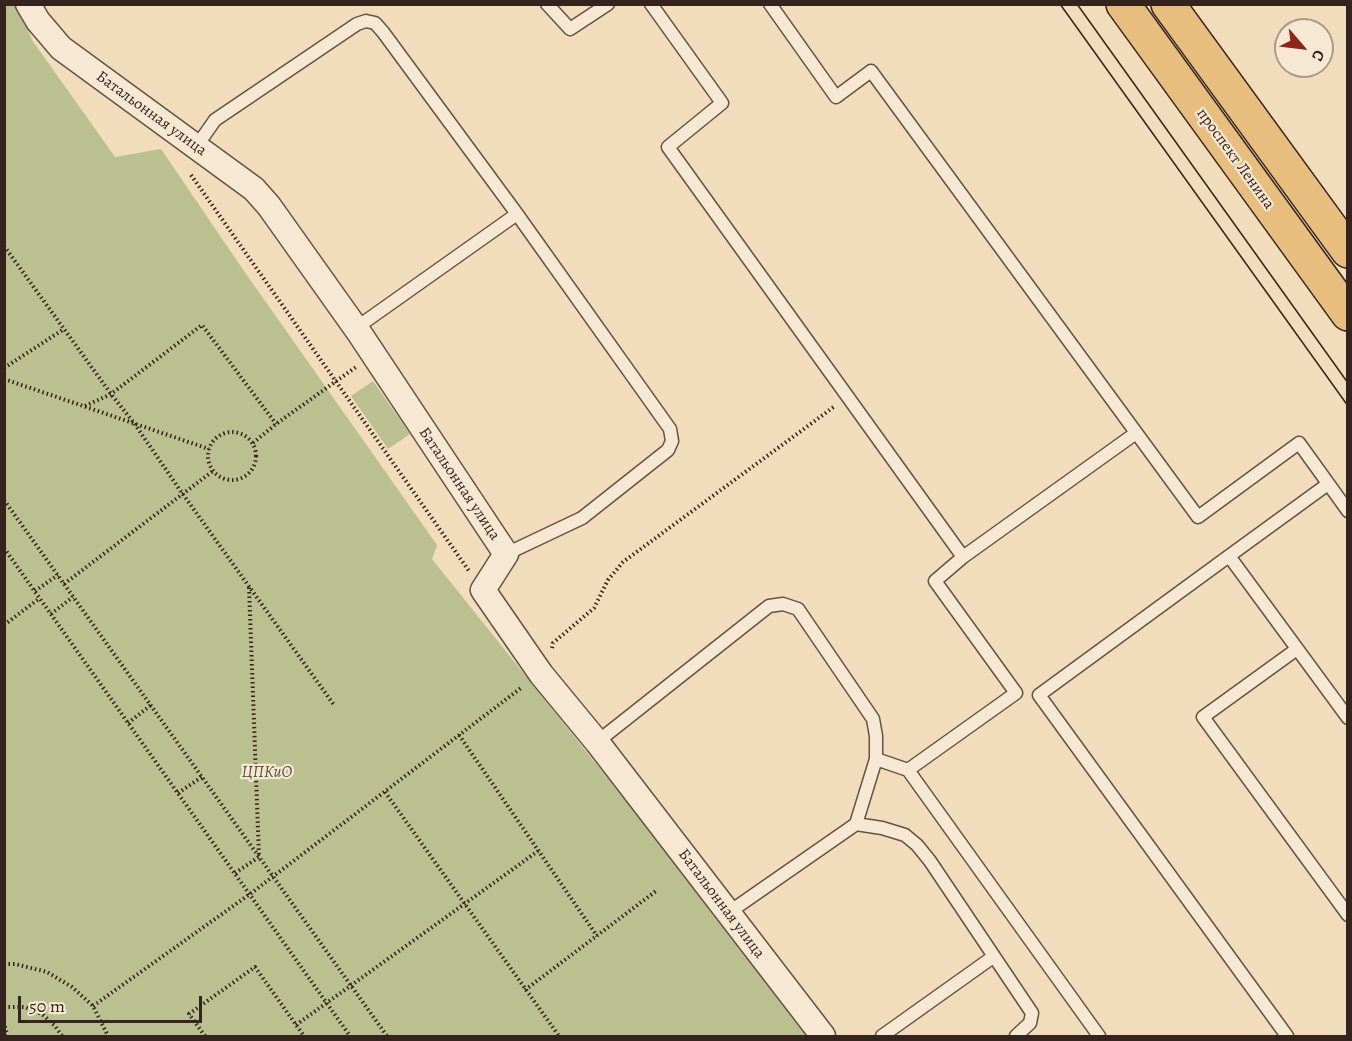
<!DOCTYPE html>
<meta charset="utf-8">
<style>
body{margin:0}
#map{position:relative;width:1352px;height:1041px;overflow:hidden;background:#f1dcbc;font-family:Alegreya,serif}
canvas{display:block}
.frame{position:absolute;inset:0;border:6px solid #35241d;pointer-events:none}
.north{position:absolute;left:1274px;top:18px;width:60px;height:60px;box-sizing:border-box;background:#f6e8d3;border:2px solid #a99a8a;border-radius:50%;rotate:118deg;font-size:16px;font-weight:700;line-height:24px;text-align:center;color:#35241d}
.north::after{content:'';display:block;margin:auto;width:21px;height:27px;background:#8f2418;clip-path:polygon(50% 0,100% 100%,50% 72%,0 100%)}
.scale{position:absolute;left:18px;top:996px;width:184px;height:27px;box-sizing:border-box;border:3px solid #35241d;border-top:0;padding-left:8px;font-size:18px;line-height:21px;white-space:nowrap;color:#35241d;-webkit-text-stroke:4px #f6e8d3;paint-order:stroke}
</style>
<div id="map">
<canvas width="1352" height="1041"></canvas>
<div class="frame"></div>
<div class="north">С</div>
<div class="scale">50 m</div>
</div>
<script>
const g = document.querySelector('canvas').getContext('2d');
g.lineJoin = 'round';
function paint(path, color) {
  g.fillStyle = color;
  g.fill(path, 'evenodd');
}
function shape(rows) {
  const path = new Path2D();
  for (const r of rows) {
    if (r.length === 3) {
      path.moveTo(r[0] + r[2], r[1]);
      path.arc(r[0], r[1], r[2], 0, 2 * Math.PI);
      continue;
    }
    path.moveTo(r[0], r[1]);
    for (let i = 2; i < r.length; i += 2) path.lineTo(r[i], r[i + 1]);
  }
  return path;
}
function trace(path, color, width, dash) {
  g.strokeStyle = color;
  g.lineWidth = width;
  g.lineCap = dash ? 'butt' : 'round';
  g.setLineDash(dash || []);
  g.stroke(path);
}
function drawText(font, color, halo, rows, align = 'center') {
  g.font = font + ' Alegreya,serif';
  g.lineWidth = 4.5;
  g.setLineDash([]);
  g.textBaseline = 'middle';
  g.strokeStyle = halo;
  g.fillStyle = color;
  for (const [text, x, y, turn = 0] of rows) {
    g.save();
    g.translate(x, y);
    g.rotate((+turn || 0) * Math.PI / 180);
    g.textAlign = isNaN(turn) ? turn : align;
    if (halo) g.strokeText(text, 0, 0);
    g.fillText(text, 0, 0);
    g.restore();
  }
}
paint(shape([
 [18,4,32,40,115,157,161,149,244,271,437,545,432,559,814,1036,5,1036,4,5],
 [373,381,410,434,388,449,351,396]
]), '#bbc090');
const service = shape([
 [547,4,570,29,608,4],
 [651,4,722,103,668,147,963,557,1136,433],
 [770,4,836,97,871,71,1198,517,1299,443,1348,511],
 [196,147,215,120,357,24,366,21,375,23,383,32,517,214,670,429,672,441,668,450,582,518,506,554],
 [356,328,517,214],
 [1328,484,1229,556,1348,718],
 [1229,556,1039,695,1287,1036],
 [1297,649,1203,717,1348,915],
 [597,742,769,606,783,604,798,609,873,719,876,736,876,759,856,824],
 [876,759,908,770,1099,1036],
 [908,770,1016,693,935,581,963,557],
 [728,913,856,824,882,828,905,835,917,845,930,861,1032,1013,1030,1023,1016,1036],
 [882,1036,993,957]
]);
const minor = shape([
 [28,4,38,21,61,48,254,189,269,206,360,334,506,554,483,590,541,674,597,742,823,1036]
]);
const primary = shape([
 [1123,4,1348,314],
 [1168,4,1348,251]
]);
trace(service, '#645245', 15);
trace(minor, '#645245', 27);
trace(primary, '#35241d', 36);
trace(shape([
 [191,175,469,571],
 [4,246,111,394,134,423,182,493,334,705],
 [4,368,64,329],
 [4,379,209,449],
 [85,406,111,394,202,325,276,424],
 [232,456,24],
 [253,443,276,424,356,367],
 [4,500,387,1036],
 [4,548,350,1036],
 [64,584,213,471],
 [35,591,58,575],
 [51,614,73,597],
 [4,625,40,598],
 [552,648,553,643,594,608,608,580,623,562,835,406],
 [128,723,151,705],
 [459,735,597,936],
 [385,792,559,1036],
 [178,793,202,777],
 [235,873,259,857,249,587],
 [4,964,15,964,47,972,72,987,93,1006,108,1036],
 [525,990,656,891],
 [93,1006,250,894,521,688],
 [4,1007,25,1007,42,1014,55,1026,62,1036],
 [4,1022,7,1035,5,1036],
 [296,1025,538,851],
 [205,1036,189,1014,255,967,304,1036]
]), '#35241d', 4, [1.5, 3]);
trace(service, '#f6e8d3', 12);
trace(minor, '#f6e8d3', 24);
trace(primary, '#e8be7e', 33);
trace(shape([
 [1060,4,1348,406],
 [1077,4,1348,383]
]), '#35241d', 1.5);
drawText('16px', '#35241d', '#f6e8d3', [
 ["Батальонная улица",151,114,36],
 ["проспект Ленина",1235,159,54],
 ["Батальонная улица",459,484,56],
 ["Батальонная улица",721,904,53]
]);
drawText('italic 16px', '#564b3a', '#f6e8d3', [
 ["ЦПКиО",267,773]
]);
</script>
